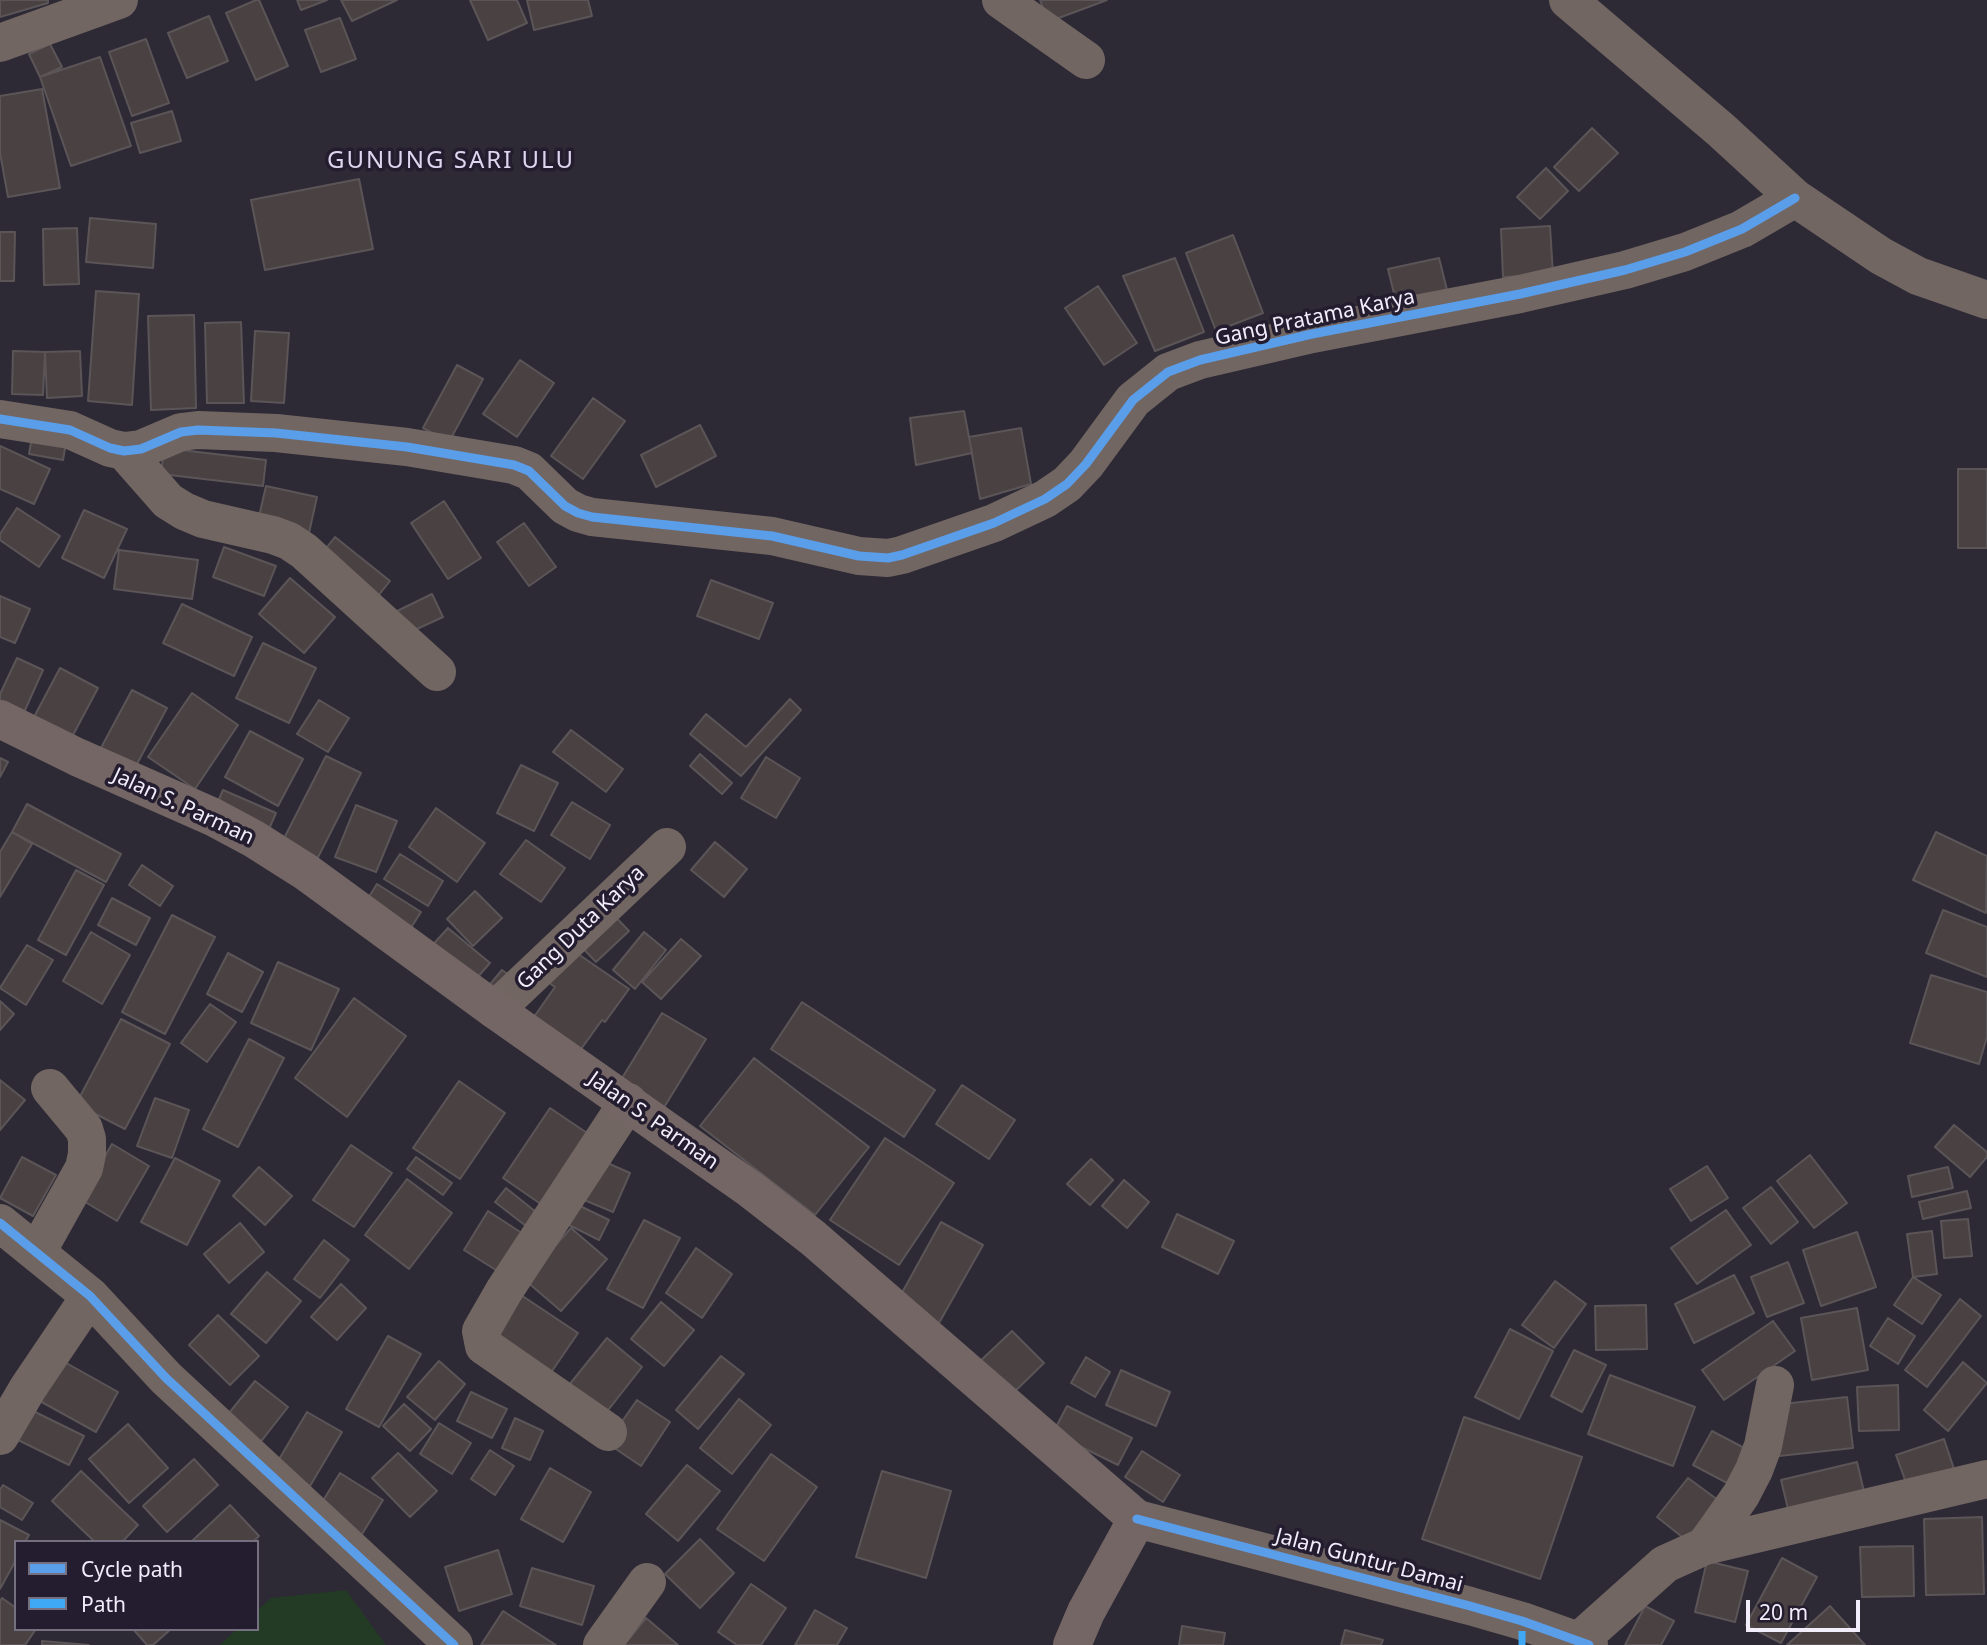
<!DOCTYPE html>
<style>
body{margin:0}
#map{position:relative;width:1987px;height:1645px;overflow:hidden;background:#2d2a35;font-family:"Noto Sans",sans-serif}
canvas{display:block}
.legend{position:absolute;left:14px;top:1540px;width:245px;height:91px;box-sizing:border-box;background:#231d2f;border:2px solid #757080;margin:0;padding:9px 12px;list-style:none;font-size:21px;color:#f1edfa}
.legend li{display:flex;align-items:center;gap:14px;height:35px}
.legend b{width:35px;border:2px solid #757080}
.scale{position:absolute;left:1746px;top:1600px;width:114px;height:32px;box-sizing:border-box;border:4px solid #f1edfa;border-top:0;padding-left:9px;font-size:21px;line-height:24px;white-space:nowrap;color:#f1edfa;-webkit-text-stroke:5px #231d2f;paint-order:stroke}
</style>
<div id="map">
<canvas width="1987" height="1645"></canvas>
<ul class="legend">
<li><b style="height:9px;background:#5a9eea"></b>Cycle path</li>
<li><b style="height:9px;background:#3fa9f5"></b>Path</li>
</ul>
<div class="scale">20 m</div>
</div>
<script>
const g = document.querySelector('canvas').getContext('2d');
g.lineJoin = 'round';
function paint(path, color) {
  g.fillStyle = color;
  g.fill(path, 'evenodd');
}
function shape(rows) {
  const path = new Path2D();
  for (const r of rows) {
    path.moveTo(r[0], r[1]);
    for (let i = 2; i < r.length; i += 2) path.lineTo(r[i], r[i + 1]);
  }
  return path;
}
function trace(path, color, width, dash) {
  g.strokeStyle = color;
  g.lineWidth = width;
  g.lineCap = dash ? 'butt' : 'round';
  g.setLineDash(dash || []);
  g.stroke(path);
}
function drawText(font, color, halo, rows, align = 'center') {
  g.font = font + ' "Noto Sans",sans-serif';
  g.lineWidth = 7;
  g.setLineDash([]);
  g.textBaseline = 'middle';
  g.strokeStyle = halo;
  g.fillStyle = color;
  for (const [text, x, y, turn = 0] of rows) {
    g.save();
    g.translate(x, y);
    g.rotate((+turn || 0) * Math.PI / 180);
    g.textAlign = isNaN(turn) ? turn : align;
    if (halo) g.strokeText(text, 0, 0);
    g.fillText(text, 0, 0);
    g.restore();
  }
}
paint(shape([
 [346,1590,386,1645,220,1645,237,1629,257,1629,257,1611,271,1598]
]), '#233a25');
const building = shape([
 [0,0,48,0,48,3,0,17,0,0],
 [256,0,259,0,288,66,256,80,226,13,256,0],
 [297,0,327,0,301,10,297,0],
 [341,0,397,0,352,21,341,0],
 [470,0,517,0,527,23,488,40,470,0],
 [527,0,588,0,592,16,534,30,527,0],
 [1040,0,1107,0,1048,22,1040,0],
 [209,16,228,61,187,78,168,33,209,16],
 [340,18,356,59,321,72,305,30,340,18],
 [146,39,169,103,132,116,109,52,146,39],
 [50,44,62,67,40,77,29,54,50,44],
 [100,57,131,146,71,166,40,77,100,57],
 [42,89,60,188,8,197,0,153,0,96,42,89],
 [172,111,181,141,140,153,131,123,172,111],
 [1592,128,1618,153,1579,191,1554,167,1592,128],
 [1546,168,1568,191,1540,219,1517,197,1546,168],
 [359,179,373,249,265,270,251,200,359,179],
 [90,218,156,224,153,268,86,262,90,218],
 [1550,226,1553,275,1503,277,1501,229,1550,226],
 [77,228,79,284,44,285,43,229,77,228],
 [0,232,15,232,14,281,0,281,0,232],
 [1233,235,1263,313,1216,331,1186,253,1233,235],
 [1175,258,1204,332,1155,351,1123,276,1175,258],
 [1439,258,1448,294,1397,306,1388,269,1439,258],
 [1098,286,1137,343,1104,365,1065,308,1098,286],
 [96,291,139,294,132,405,88,401,96,291],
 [194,315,196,408,151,410,148,316,194,315],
 [241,322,244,403,207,403,205,323,241,322],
 [255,331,289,333,284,403,251,401,255,331],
 [13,351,45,352,43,395,12,394,13,351],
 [80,351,82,396,47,398,45,352,80,351],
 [520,360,554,383,517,437,483,414,520,360],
 [457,365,483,379,449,442,423,428,457,365],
 [593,398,625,421,583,479,551,456,593,398],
 [964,411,972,453,916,465,910,418,964,411],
 [34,425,68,431,63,460,29,454,34,425],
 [700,425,716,456,656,487,641,455,700,425],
 [1021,428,1031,484,980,499,969,437,1021,428],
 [0,446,50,469,34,504,0,489,0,446],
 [164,448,266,460,263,486,161,474,164,448],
 [1958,469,1987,469,1987,548,1958,548,1958,469],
 [266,486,317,497,309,533,258,521,266,486],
 [444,501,481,558,448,579,411,523,444,501],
 [17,508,60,536,39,567,0,540,0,534,17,508],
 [84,510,127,529,104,578,62,558,84,510],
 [524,523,556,567,529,586,497,542,524,523],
 [335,537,390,581,374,601,319,557,335,537],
 [224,547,276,566,264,596,213,577,224,547],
 [119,550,198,560,192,599,114,589,119,550],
 [290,578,335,617,304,653,259,614,290,578],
 [711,580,773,603,759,639,697,616,711,580],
 [432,594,443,617,406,634,395,612,432,594],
 [0,596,30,609,15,643,0,637,0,596],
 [182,604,252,637,234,676,163,643,182,604],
 [263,643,316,668,289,723,236,698,263,643],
 [17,658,43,670,21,719,0,710,0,694,17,658],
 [60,668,98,688,72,737,34,717,60,668],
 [132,690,167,708,130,777,95,759,132,690],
 [192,693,238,725,195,789,148,757,192,693],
 [790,699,801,710,741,776,690,734,706,714,746,747,790,699],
 [319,700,349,718,328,752,297,734,319,700],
 [571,730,623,769,606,792,553,752,571,730],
 [250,731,303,759,278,806,225,777,250,731],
 [700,754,732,783,722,794,690,766,700,754],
 [326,756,361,773,312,869,277,852,326,756],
 [766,757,800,778,776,818,741,798,766,757],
 [0,758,8,762,0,777,0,758],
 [521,765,558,783,534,831,497,813,521,765],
 [223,790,276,813,265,838,212,815,223,790],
 [572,802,610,825,590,859,551,835,572,802],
 [27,804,121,854,106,882,12,832,27,804],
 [356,805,397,821,376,872,335,857,356,805],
 [436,808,485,843,457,882,409,847,436,808],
 [12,832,32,844,0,897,0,852,12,832],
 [1936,832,1987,856,1986,913,1913,880,1936,832],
 [526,840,565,868,541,902,500,874,526,840],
 [715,842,747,869,724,897,691,870,715,842],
 [400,854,443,881,428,906,384,879,400,854],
 [142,865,173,886,160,906,129,885,142,865],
 [76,870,104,885,66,955,38,940,76,870],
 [377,884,421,912,407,934,363,906,377,884],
 [475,891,502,918,473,946,447,919,475,891],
 [112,898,150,918,136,945,98,925,112,898],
 [608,909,629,931,596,962,575,940,608,909],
 [1943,910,1987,927,1987,977,1926,953,1943,910],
 [172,915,215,937,165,1034,122,1012,172,915],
 [448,928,490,963,469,987,427,951,448,928],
 [91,932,130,955,102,1004,63,981,91,932],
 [644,932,666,950,635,989,613,970,644,932],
 [681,939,701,956,661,999,642,982,681,939],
 [27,945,53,960,26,1005,0,988,27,945],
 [565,945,629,989,605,1022,602,1020,576,1056,529,1024,555,987,542,978,565,945],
 [228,953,263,972,242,1012,207,994,228,953],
 [278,962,339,989,311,1050,251,1023,278,962],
 [502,970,512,977,481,995,502,970],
 [1931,975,1987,992,1987,1037,1979,1064,1910,1043,1931,975],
 [354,998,406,1036,347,1117,295,1078,354,998],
 [0,1001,14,1014,0,1030,0,1001],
 [802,1002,935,1090,904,1137,771,1049,802,1002],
 [210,1004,236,1022,207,1062,181,1043,210,1004],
 [662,1013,706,1039,663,1109,619,1083,662,1013],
 [121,1019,170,1044,125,1129,76,1104,121,1019],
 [249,1039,284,1058,238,1147,203,1129,249,1039],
 [754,1058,869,1147,815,1215,700,1126,754,1058],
 [0,1080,25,1100,0,1130,0,1080],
 [459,1081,505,1113,460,1179,413,1148,459,1081],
 [962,1085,1015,1120,989,1159,936,1124,962,1085],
 [155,1098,189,1110,172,1158,137,1146,155,1098],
 [550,1108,596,1139,548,1209,503,1178,550,1108],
 [1954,1125,1987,1152,1987,1157,1970,1177,1935,1147,1954,1125],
 [885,1138,954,1183,899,1265,830,1220,885,1138],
 [112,1144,149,1166,117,1221,80,1199,112,1144],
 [351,1145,392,1173,354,1227,313,1200,351,1145],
 [1810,1155,1847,1203,1814,1228,1777,1181,1810,1155],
 [22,1157,56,1175,33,1216,0,1198,22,1157],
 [416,1157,452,1183,443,1195,407,1169,416,1157],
 [594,1157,630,1173,613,1212,577,1197,594,1157],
 [175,1158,220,1181,187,1245,141,1222,175,1158],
 [1091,1159,1113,1180,1090,1205,1067,1184,1091,1159],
 [1707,1166,1728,1198,1691,1221,1670,1189,1707,1166],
 [259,1167,292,1196,265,1225,233,1196,259,1167],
 [1948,1167,1953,1188,1912,1197,1908,1176,1948,1167],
 [407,1179,452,1213,409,1269,365,1235,407,1179],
 [1124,1180,1149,1202,1127,1228,1102,1206,1124,1180],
 [1771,1187,1798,1222,1771,1244,1743,1208,1771,1187],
 [506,1188,541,1216,531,1230,495,1202,506,1188],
 [1967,1191,1971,1208,1923,1219,1919,1202,1967,1191],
 [578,1205,609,1220,599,1240,569,1225,578,1205],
 [1726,1210,1751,1245,1697,1284,1671,1248,1726,1210],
 [488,1211,531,1239,507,1277,464,1250,488,1211],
 [1177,1214,1234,1241,1218,1274,1162,1247,1177,1214],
 [1968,1219,1972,1256,1944,1258,1941,1221,1968,1219],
 [644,1220,680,1238,643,1308,607,1289,644,1220],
 [941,1222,983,1245,939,1323,898,1300,941,1222],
 [240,1223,264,1252,229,1283,204,1254,240,1223],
 [571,1228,607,1259,561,1311,525,1280,571,1228],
 [1932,1231,1937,1274,1913,1277,1907,1234,1932,1231],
 [1857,1232,1876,1287,1821,1306,1803,1250,1857,1232],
 [324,1240,349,1260,320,1298,294,1279,324,1240],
 [696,1248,732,1274,702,1318,666,1293,696,1248],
 [1788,1262,1804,1303,1767,1317,1751,1277,1788,1262],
 [267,1272,301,1301,266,1343,231,1314,267,1272],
 [1734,1275,1754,1313,1694,1343,1675,1304,1734,1275],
 [1913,1277,1941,1295,1922,1324,1894,1305,1913,1277],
 [1555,1281,1586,1304,1554,1348,1522,1325,1555,1281],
 [341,1284,366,1308,337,1340,311,1317,341,1284],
 [512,1289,578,1333,550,1374,484,1330,512,1289],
 [1960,1299,1981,1316,1927,1387,1905,1370,1960,1299],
 [661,1302,694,1330,664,1366,631,1339,661,1302],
 [1646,1305,1647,1349,1596,1350,1595,1306,1646,1305],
 [1857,1308,1868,1370,1812,1380,1801,1318,1857,1308],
 [218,1315,259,1356,230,1385,189,1345,218,1315],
 [1888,1318,1915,1336,1898,1364,1870,1346,1888,1318],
 [1773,1321,1795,1351,1724,1400,1702,1370,1773,1321],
 [1510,1329,1553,1351,1519,1419,1475,1397,1510,1329],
 [1012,1331,1044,1363,1008,1398,976,1365,1012,1331],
 [388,1336,421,1354,379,1427,346,1409,388,1336],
 [607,1338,642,1367,605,1414,569,1385,607,1338],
 [1574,1350,1606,1365,1582,1412,1551,1396,1574,1350],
 [721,1356,744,1374,698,1429,676,1410,721,1356],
 [1086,1357,1110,1372,1095,1397,1071,1383,1086,1357],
 [61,1360,118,1392,96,1432,38,1400,61,1360],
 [439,1361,465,1384,435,1420,407,1397,439,1361],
 [1963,1362,1987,1383,1948,1431,1924,1410,1963,1362],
 [1121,1370,1170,1392,1156,1426,1106,1405,1121,1370],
 [1610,1375,1695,1407,1673,1466,1588,1434,1610,1375],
 [255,1381,288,1407,259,1444,225,1418,255,1381],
 [1898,1385,1899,1430,1859,1431,1857,1387,1898,1385],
 [471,1392,507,1409,492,1438,457,1421,471,1392],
 [1847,1397,1853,1448,1779,1456,1773,1405,1847,1397],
 [739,1399,771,1425,732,1474,700,1448,739,1399],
 [637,1400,670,1422,641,1466,607,1443,637,1400],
 [404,1404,431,1429,410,1451,383,1426,404,1404],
 [1067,1406,1132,1438,1118,1465,1053,1433,1067,1406],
 [29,1409,84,1436,69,1465,14,1438,29,1409],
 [307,1412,342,1432,310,1486,275,1466,307,1412],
 [1464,1417,1582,1457,1540,1579,1422,1539,1464,1417],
 [515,1418,543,1431,530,1460,502,1448,515,1418],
 [439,1423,471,1443,452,1474,420,1454,439,1423],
 [128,1424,168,1468,129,1503,89,1459,128,1424],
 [1712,1431,1750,1451,1731,1485,1693,1465,1712,1431],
 [1944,1439,1955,1472,1908,1488,1896,1455,1944,1439],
 [490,1450,514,1466,495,1495,471,1479,490,1450],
 [1142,1451,1180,1475,1163,1502,1125,1477,1142,1451],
 [398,1453,437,1491,410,1517,372,1478,398,1453],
 [771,1454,817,1487,764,1561,717,1529,771,1454],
 [194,1459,218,1485,167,1532,143,1506,194,1459],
 [1857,1462,1866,1500,1790,1517,1781,1480,1857,1462],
 [687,1465,720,1491,678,1541,646,1514,687,1465],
 [550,1468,591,1492,563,1542,521,1519,550,1468],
 [81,1471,138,1525,122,1542,95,1542,52,1501,81,1471],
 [882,1471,951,1491,926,1578,856,1557,882,1471],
 [340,1473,383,1500,359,1539,316,1512,340,1473],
 [1688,1478,1718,1500,1686,1540,1657,1517,1688,1478],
 [3,1485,33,1503,22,1520,0,1507,0,1490,3,1485],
 [230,1505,259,1536,253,1542,191,1542,230,1505],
 [1982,1517,1984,1594,1926,1595,1924,1519,1982,1517],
 [0,1520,29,1535,25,1542,16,1542,16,1560,0,1589,0,1520],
 [700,1539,734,1573,700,1608,665,1574,700,1539],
 [1913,1546,1914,1596,1862,1597,1860,1547,1913,1546],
 [498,1550,512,1594,459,1611,445,1567,498,1550],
 [1782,1558,1817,1577,1781,1643,1746,1625,1782,1558],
 [1707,1561,1748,1571,1735,1622,1695,1612,1707,1561],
 [532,1568,594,1586,582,1625,520,1606,532,1568],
 [751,1584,786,1608,761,1645,737,1645,718,1632,751,1584],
 [2,1598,16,1608,16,1629,36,1629,25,1645,0,1645,0,1601,2,1598],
 [1645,1606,1674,1621,1661,1645,1625,1645,1645,1606],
 [1830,1606,1865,1645,1787,1645,1830,1606],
 [815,1610,847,1628,837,1645,795,1645,815,1610],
 [503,1611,556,1645,481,1645,503,1611],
 [646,1618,678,1645,624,1645,646,1618],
 [1182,1626,1225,1633,1223,1645,1179,1645,1182,1626],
 [133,1629,171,1629,153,1645,147,1645,133,1629],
 [1345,1630,1383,1640,1381,1645,1341,1645,1345,1630],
 [42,1641,89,1645,42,1645,42,1641]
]);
paint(building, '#4a4142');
trace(building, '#5b5558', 2);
trace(shape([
 [1001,0,1086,60],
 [1568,0,1721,130,1795,198,1881,256,1918,276,1987,300],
 [0,43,119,0],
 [0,419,70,430,110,448,124,451,141,449,181,432,198,430,276,433,407,447,514,465,529,471,565,506,578,513,592,517,772,536,859,556,888,558,902,555,994,523,1045,499,1067,484,1086,464,1133,400,1168,372,1200,360,1312,334,1520,294,1625,270,1685,252,1742,229,1795,198],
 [124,451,168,501,184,511,203,519,273,535,289,541,304,551,437,672],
 [495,1010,667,847],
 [0,1223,90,1296,166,1378,454,1645],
 [37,1252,84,1168,87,1154,87,1139,84,1129,50,1088],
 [608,1432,484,1346,481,1331,504,1291,628,1102],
 [0,1436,28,1388,90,1296],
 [1137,1519,1470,1606,1522,1621,1589,1645],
 [1705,1546,1741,1495,1754,1470,1763,1446,1775,1385],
 [1579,1641,1665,1564,1705,1546,1987,1479],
 [602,1645,647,1582]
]), '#726663', 38);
trace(shape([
 [0,719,77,757,213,817,254,839,306,872,495,1010,750,1189,813,1238,1137,1519,1086,1612,1072,1645]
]), '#746665', 38);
trace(shape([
 [1522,1645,1522,1621]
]), '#3fa9f5', 7, [14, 7]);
trace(shape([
 [0,419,70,430,110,448,124,451,141,449,181,432,198,430,276,433,407,447,514,465,529,471,565,506,578,513,592,517,772,536,859,556,888,558,902,555,994,523,1045,499,1067,484,1086,464,1133,400,1168,372,1200,360,1312,334,1520,294,1625,270,1685,252,1742,229,1795,198],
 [0,1223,90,1296,166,1378,454,1645],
 [1137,1519,1470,1606,1522,1621,1589,1645]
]), '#5a9eea', 9);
drawText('21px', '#f1edfa', '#231d2f', [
 ["Gang Pratama Karya",1315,318,-12],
 ["Jalan S. Parman",183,807,25],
 ["Gang Duta Karya",581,928,-44],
 ["Jalan S. Parman",653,1121,35],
 ["Jalan Guntur Damai",1369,1561,15]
]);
g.letterSpacing = '2px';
drawText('24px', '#ddd6ee', '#231d2f', [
 ["GUNUNG SARI ULU",451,161]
]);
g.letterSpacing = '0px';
</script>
